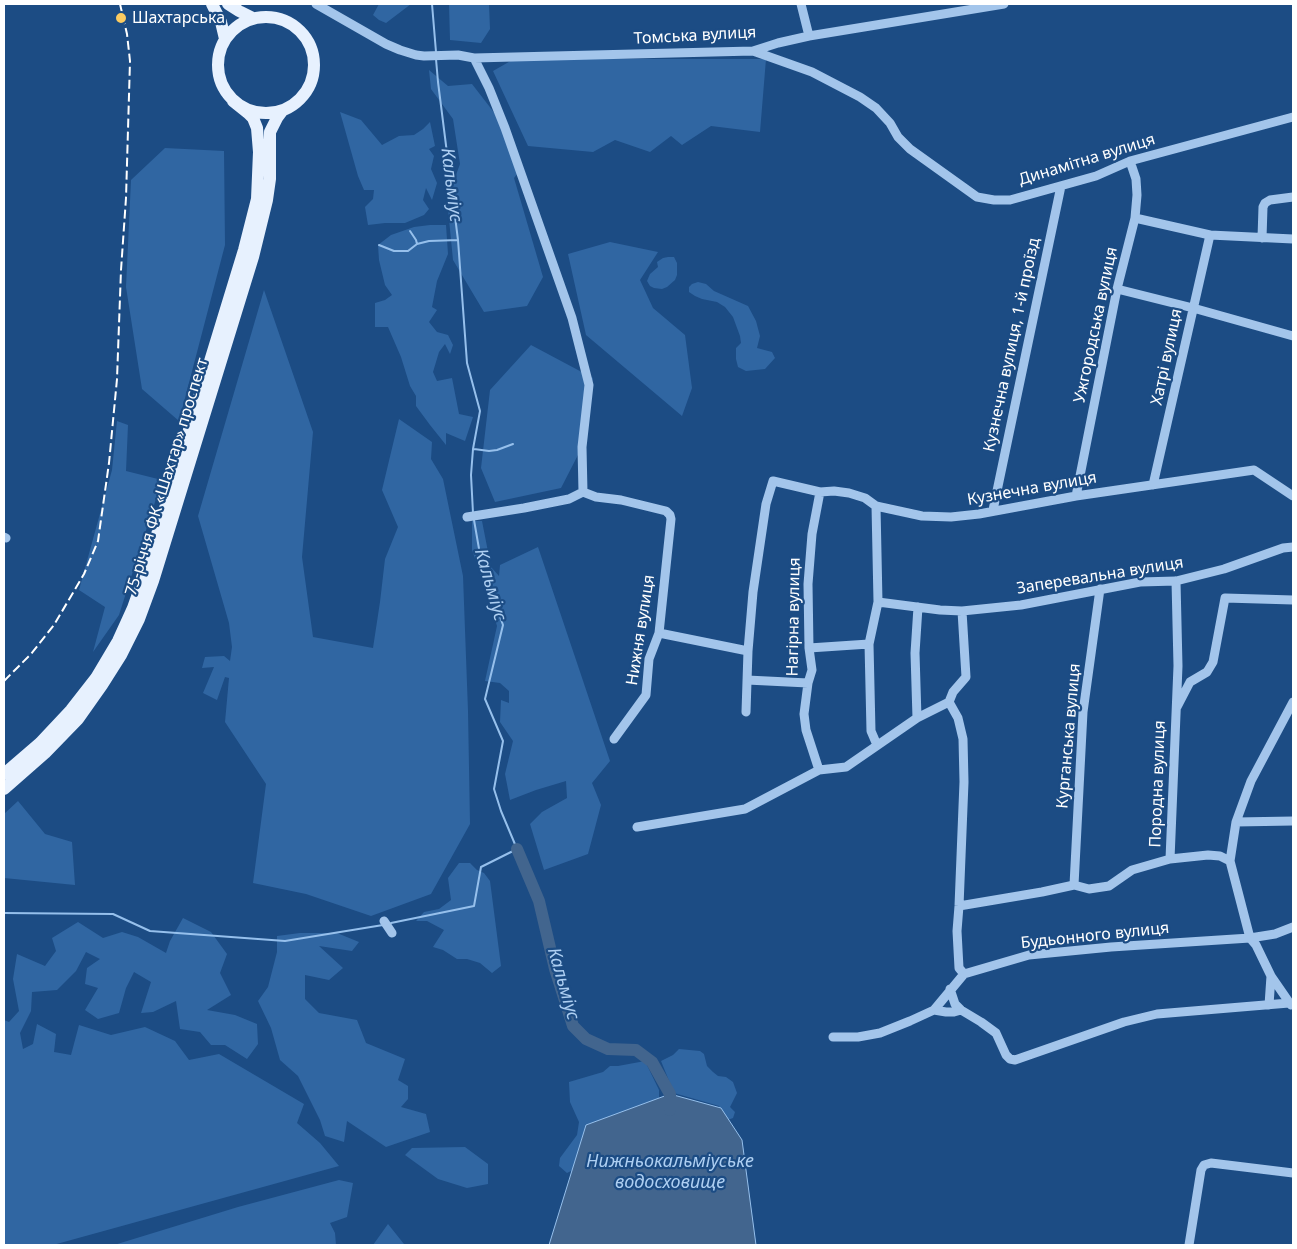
<!DOCTYPE html>
<meta charset="utf-8">
<style>
body{margin:0}
#map{position:relative;width:1297px;height:1249px;overflow:hidden;background:#1c4c84;font-family:"Noto Sans",sans-serif}
canvas{display:block}
.frame{position:absolute;inset:0;border:5px solid #fff;pointer-events:none}
</style>
<div id="map">
<canvas width="1297" height="1249"></canvas>
<div class="frame"></div>
</div>
<script>
const g = document.querySelector('canvas').getContext('2d');
g.lineJoin = 'round';
function paint(path, color) {
  g.fillStyle = color;
  g.fill(path, 'evenodd');
}
function shape(rows) {
  const path = new Path2D();
  for (const r of rows) {
    if (r.length === 3) {
      path.moveTo(r[0] + r[2], r[1]);
      path.arc(r[0], r[1], r[2], 0, 2 * Math.PI);
      continue;
    }
    path.moveTo(r[0], r[1]);
    for (let i = 2; i < r.length; i += 2) path.lineTo(r[i], r[i + 1]);
  }
  return path;
}
function trace(path, color, width, dash) {
  g.strokeStyle = color;
  g.lineWidth = width;
  g.lineCap = dash ? 'butt' : 'round';
  g.setLineDash(dash || []);
  g.stroke(path);
}
function drawText(font, color, halo, rows, align = 'center') {
  g.font = font + ' "Noto Sans",sans-serif';
  g.lineWidth = 4.5;
  g.setLineDash([]);
  g.textBaseline = 'middle';
  g.strokeStyle = halo;
  g.fillStyle = color;
  for (const [text, x, y, turn = 0] of rows) {
    g.save();
    g.translate(x, y);
    g.rotate((+turn || 0) * Math.PI / 180);
    g.textAlign = isNaN(turn) ? turn : align;
    if (halo) g.strokeText(text, 0, 0);
    g.fillText(text, 0, 0);
    g.restore();
  }
}
paint(shape([
 [379,4,411,4,386,23,379,20,373,15],
 [449,4,489,4,490,29,481,43,450,40],
 [514,59,766,59,760,132,711,126,682,145,671,136,650,152,615,140,593,152,528,146,493,71],
 [429,70,448,86,472,84,496,115,518,173,514,178,543,277,527,306,484,312,453,260,447,199,460,164,453,119,431,89],
 [340,112,361,120,382,145,399,136,414,135,423,129,430,122,435,146,429,149,434,156,431,169,437,183,432,200,426,188,423,200,429,209,424,215,405,223,385,223,368,225,365,207,373,199,374,190,364,190,358,176],
 [165,148,224,151,225,245,179,421,142,389,126,287,131,180],
 [430,225,446,225,448,254,437,281,432,307,437,310,429,322,437,332,448,335,453,345,450,354,445,344,439,352,433,372,437,381,452,378,459,414,473,417,465,441,446,433,446,445,430,425,416,406,416,396,410,386,401,357,388,327,375,327,375,303,385,300,392,295,385,285,379,260,378,245,391,235,414,227],
 [610,242,658,252,640,280,653,308,685,335,692,388,682,416,586,335,568,254],
 [668,257,674,257,677,263,677,275,675,280,667,287,662,289,654,288,650,286,647,281,650,274,658,267,657,262,663,258],
 [698,282,706,284,714,291,748,306,756,321,760,336,757,348,772,352,775,358,765,369,746,371,738,367,736,359,736,348,741,343,740,336,733,317,725,307,717,302,702,299,695,296,689,292,689,287,692,284],
 [264,290,313,432,302,557,313,637,373,648,380,602,385,559,398,527,382,490,399,419,432,442,431,459,443,479,463,576,468,711,470,824,431,894,371,916,306,894,253,883,266,784,225,722,229,678,225,677,217,700,203,693,214,667,202,668,205,657,224,656,230,661,232,647,229,623,198,516],
 [531,345,593,378,579,453,561,488,495,502,481,468,490,390],
 [117,421,128,425,126,471,162,480,119,615,93,652,105,607,79,590,112,470],
 [472,521,482,521,491,567,499,576,500,565,538,547,610,761,592,783,601,805,588,854,544,870,530,824,542,812,567,798,566,781,536,790,510,800,505,774,513,741,500,722,501,700,509,703,509,691,500,683,485,681,497,626,488,596,472,550],
 [18,801,45,834,72,842,75,885,4,878,4,814],
 [459,863,470,863,477,870,484,873,490,881,501,966,492,973,480,963,467,959,457,959,443,950,433,947,444,930,427,921,416,921,424,912,439,909,451,900,448,878],
 [183,918,211,932,227,954,220,973,231,995,207,1010,235,1015,257,1024,258,1044,247,1059,225,1045,211,1045,200,1032,180,1029,176,1001,153,1012,141,1013,151,982,134,972,126,988,119,1013,98,1019,85,1010,98,988,85,984,87,968,100,959,86,952,76,971,57,990,32,992,31,1011,20,1033,23,1049,33,1044,37,1024,56,1034,54,1052,71,1055,79,1025,111,1035,145,1027,175,1041,189,1060,219,1054,304,1104,297,1123,320,1143,339,1166,53,1245,4,1245,4,1020,9,1022,19,1011,13,979,17,954,45,966,56,951,52,938,78,922,103,938,122,932,138,937,166,953,170,941],
 [300,933,337,933,359,942,352,951,319,946,343,968,329,980,305,975,305,999,319,1013,357,1020,366,1043,405,1059,398,1080,408,1086,408,1099,401,1107,426,1114,430,1132,386,1147,347,1121,344,1142,325,1136,320,1120,298,1076,280,1060,271,1028,258,1001,268,987,277,952,277,936],
 [679,1049,700,1051,704,1054,707,1066,713,1072,718,1076,726,1077,733,1082,737,1093,730,1107,735,1112,733,1118,725,1121,719,1106,674,1093,661,1061,673,1055],
 [645,1061,659,1090,659,1107,583,1165,567,1173,559,1166,560,1158,577,1135,579,1122,570,1102,569,1082,603,1072,610,1066,618,1066],
 [465,1147,488,1164,488,1184,467,1188,438,1179,405,1155,412,1148],
 [339,1180,353,1183,347,1217,330,1223,335,1233,336,1245,114,1245,238,1207],
 [388,1224,404,1244,404,1245,373,1245]
]), '#3066a2');
const water = shape([
 [670,1094,721,1108,742,1140,756,1245,549,1245,586,1125,670,1094]
]);
paint(water, '#42658e');
trace(water, '#96c0ec', 1);
trace(shape([
 [432,4,436,52],
 [436,59,438,82,458,240,467,363,480,411,473,449,471,475,473,513],
 [410,231,416,240,417,244],
 [379,245,394,251,408,251,417,244,429,241,458,240],
 [474,449,489,451,497,450,513,444],
 [4,913,113,914,150,931,285,941,383,925],
 [391,923,474,906,481,867,517,849,501,811,494,789,503,741,485,699,503,625,482,566,474,520]
]), '#96c0ec', 2);
trace(shape([
 [517,849,539,901,555,969,573,1026,586,1039,608,1049,636,1050,652,1062,670,1094,670,1110]
]), '#42658e', 12);
trace(shape([
 [316,4,386,44,400,50,416,55,424,56,458,55,474,58,753,51,778,43,809,36,1004,4],
 [801,4,809,36],
 [753,51,812,72,860,97,876,108,890,123,898,137,910,149,977,197,994,200,1010,200,1096,176,1130,161,1293,117],
 [474,58,489,88,505,128,572,318,589,385,582,447,583,492],
 [1135,218,1210,235,1293,239],
 [1262,238,1263,207,1265,203,1270,200,1293,197],
 [1117,289,1193,308,1293,336],
 [1153,485,1210,235],
 [1076,496,1117,289,1135,218,1137,195,1136,179,1130,161],
 [876,506,878,602,869,644,871,731,877,745],
 [993,510,1061,186],
 [467,517,524,508,569,499,583,492,596,497,621,500,666,511,670,515,671,519,659,633,649,659,646,695,614,739],
 [4,537,6,538],
 [878,602,940,610,962,611,1021,605,1140,582,1176,581,1224,569,1283,548,1293,547],
 [962,611,966,677,953,692,949,702,958,718,963,739,964,782,959,906,957,931,959,968,964,974],
 [659,633,748,651],
 [809,648,869,644],
 [747,680,808,683],
 [1177,707,1190,682,1207,672,1213,662,1225,598,1293,600],
 [746,712,748,651,753,592,766,504,773,481,820,492,834,491,849,493,865,498,876,506,922,516,951,517,979,514,1076,496,1254,470,1293,496],
 [917,718,915,653,918,607],
 [819,770,806,730,804,714,808,683,812,670,809,648,808,584,812,534,820,492],
 [1236,822,1293,821],
 [637,827,745,809,819,770,846,767,917,718,949,702],
 [1170,859,1178,666,1176,581],
 [1074,885,1083,712,1100,589],
 [959,906,1042,892,1074,885,1089,889,1109,886,1132,870,1170,859,1208,855,1220,856,1230,861],
 [384,921,392,933],
 [950,989,955,1004,961,1010,981,1022,996,1033,1006,1055,1010,1059,1015,1060,1124,1022,1157,1014,1289,1003],
 [1269,1005,1271,976],
 [1291,1005,1271,976,1256,945,1250,938,1230,861,1236,822,1251,781,1293,702],
 [934,1010,946,1012,954,1012,961,1010],
 [833,1037,858,1037,880,1033,910,1021,934,1010,964,974,1029,955,1111,947,1250,938,1275,934,1293,927],
 [1189,1245,1201,1170,1204,1165,1211,1163,1293,1173]
]), '#a3c5eb', 9);
trace(shape([
 [212,4,221,22,225,39],
 [228,4,239,11,253,18],
 [266,65,48],
 [4,774,40,743,71,710,96,678,118,641,133,608,144,577,244,250,257,199,259,152,257,128,253,118,248,113,233,101],
 [4,789,45,753,78,719,102,685,121,655,139,619,153,581,253,257,267,200,270,179,270,132,277,118,283,110]
]), '#e7f1fe', 12);
trace(shape([
 [4,681,31,654,54,625,84,574,98,541,109,463,117,379,121,270,126,198,130,61,127,34,120,4]
]), '#fff', 2, [9, 4]);
for (const [x, y, r, color] of [
 [121,18,6,"#fbcb61"]
]) {
  const dot = new Path2D();
  dot.arc(x, y, r, 0, 2 * Math.PI);
  g.fillStyle = color;
  g.fill(dot);
  trace(dot, '#1c4c84', 2);
}
drawText('16px', '#fff', '#1c4c84', [
 ["Шахтарська",132,18]
], 'left');
drawText('16px', '#fff', '#1c4c84', [
 ["Томська вулиця",695,36,-3],
 ["Динамітна вулиця",1087,160,-17],
 ["Ужгородська вулиця",1096,325,-78],
 ["Кузнечна вулиця, 1-й проїзд",1012,345,-78],
 ["Хатрі вулиця",1167,357,-78],
 ["75-річчя ФК «Шахтар» проспект",167,477,-73],
 ["Кузнечна вулиця",1032,489,-10],
 ["Заперевальна вулиця",1100,576,-9],
 ["Нагірна вулиця",794,617,-89],
 ["Нижня вулиця",641,630,-81],
 ["Курганська вулиця",1069,736,-85],
 ["Породна вулиця",1158,784,-88],
 ["Будьонного вулиця",1095,936,-6]
]);
drawText('italic 18px', '#aecff2', '#1c4c84', [
 ["Кальміус",451,185,83],
 ["Кальміус",490,585,74],
 ["Кальміус",563,984,74],
 ["Нижньокальміуське",670,1162],
 ["водосховище",670,1183]
]);
</script>
